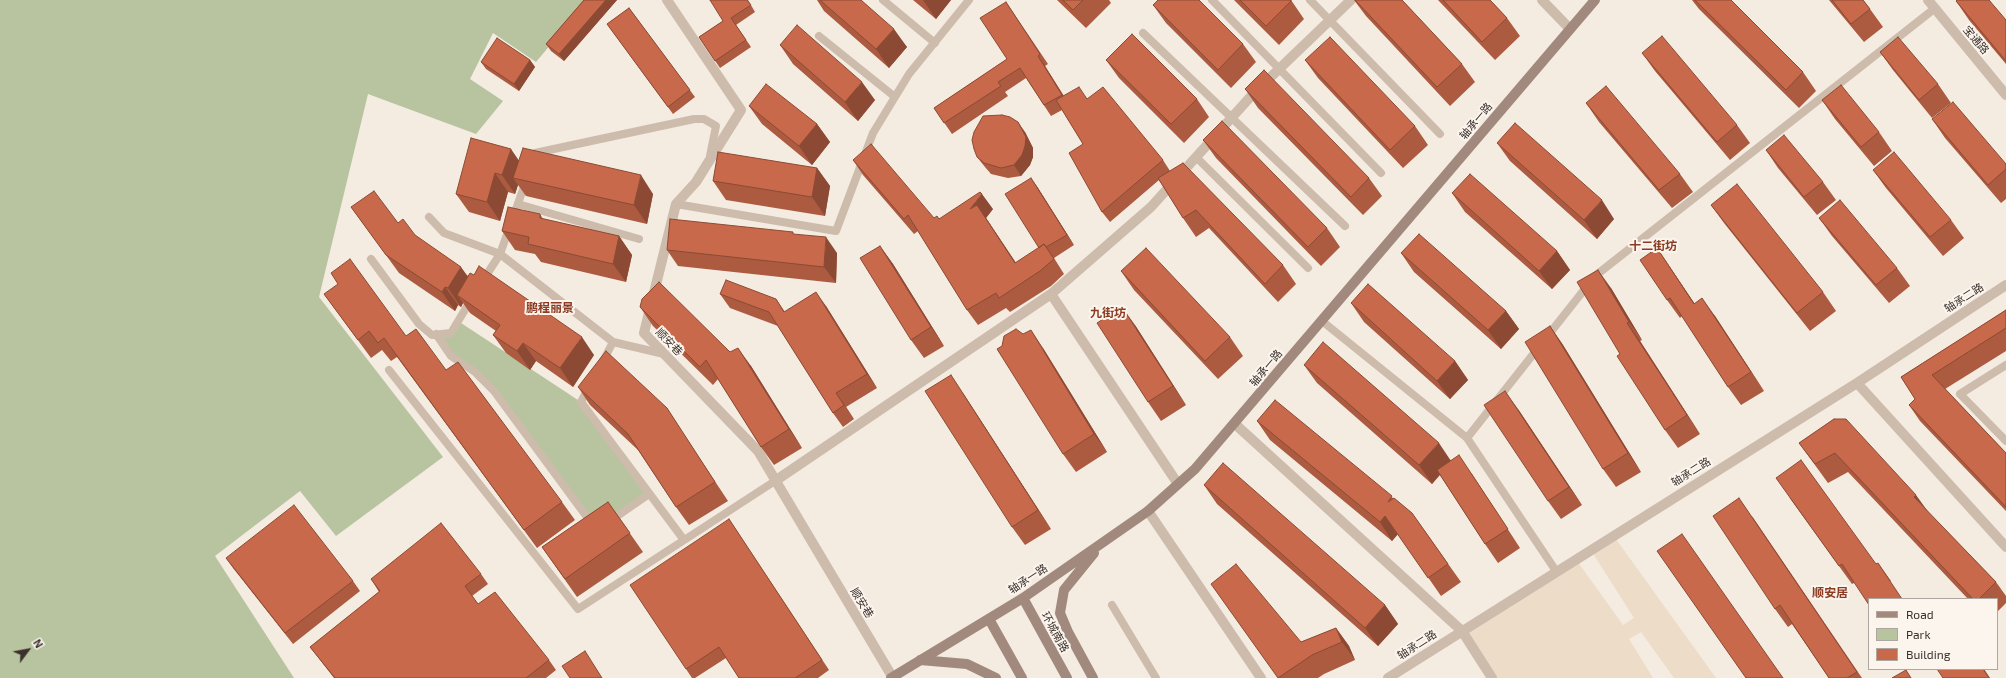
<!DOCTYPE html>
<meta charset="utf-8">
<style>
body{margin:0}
#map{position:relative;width:2006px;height:678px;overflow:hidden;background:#f4ebe1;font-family:"Exo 2",sans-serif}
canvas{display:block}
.legend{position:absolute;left:1868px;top:598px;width:130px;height:72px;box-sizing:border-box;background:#fbf5ee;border:1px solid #aea6a0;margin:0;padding:5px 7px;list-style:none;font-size:12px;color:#3b302b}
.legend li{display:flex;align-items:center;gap:8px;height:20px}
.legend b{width:20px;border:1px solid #aea6a0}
.north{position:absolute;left:8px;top:630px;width:40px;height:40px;-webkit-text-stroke:3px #fbf5ee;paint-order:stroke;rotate:58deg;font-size:11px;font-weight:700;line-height:16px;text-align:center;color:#3b302b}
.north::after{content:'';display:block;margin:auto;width:14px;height:18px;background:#3b302b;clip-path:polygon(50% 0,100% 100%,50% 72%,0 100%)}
</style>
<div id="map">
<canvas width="2006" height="678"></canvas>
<ul class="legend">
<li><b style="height:5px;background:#a18a7d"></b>Road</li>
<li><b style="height:11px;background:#b8c4a0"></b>Park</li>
<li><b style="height:11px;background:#c8694b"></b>Building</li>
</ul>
<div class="north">N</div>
</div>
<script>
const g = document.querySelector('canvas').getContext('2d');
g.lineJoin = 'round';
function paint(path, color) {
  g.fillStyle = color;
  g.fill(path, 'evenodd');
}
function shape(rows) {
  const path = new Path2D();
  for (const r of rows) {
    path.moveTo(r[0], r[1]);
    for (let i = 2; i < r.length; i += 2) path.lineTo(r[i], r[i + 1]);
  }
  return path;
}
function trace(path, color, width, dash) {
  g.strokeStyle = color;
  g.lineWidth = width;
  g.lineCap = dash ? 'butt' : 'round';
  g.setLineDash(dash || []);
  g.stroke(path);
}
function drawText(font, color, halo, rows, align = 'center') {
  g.font = font + ' "Exo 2","Noto Sans SC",sans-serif';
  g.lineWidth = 4;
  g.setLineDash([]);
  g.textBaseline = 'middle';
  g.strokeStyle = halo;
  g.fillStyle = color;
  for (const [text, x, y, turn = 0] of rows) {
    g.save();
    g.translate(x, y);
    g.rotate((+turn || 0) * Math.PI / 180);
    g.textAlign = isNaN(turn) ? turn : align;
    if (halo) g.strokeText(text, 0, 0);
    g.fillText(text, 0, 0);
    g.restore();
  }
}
paint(shape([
 [0,0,588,0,536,62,493,33,470,79,503,101,476,134,368,94,319,297,443,457,336,536,300,491,215,556,294,678,0,678],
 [458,321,581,402,649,494,596,530,494,391,451,356,436,334,451,333]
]), '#b8c4a0');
paint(shape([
 [1613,535,1716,678,1674,678,1641,632,1629,639,1653,678,1492,678,1462,631,1575,558,1623,625,1634,618,1590,549]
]), '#ecdcc8');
trace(shape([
 [883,0,935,43],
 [1212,0,1381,173],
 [1310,0,1440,134],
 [1143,33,1345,226],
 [819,36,895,97],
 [1196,157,1308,268],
 [533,159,535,153,694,119,704,119,716,126,710,156],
 [518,204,639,239],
 [676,204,836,231,873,133,909,74,969,0],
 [429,217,444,233,500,254,613,342],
 [371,259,419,324,432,335,451,333,472,298],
 [482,282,500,254,526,181],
 [1322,321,1467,438],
 [436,334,451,356,475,372,494,391,592,524],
 [603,361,613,342,664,354],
 [2006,365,1960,394,2006,441],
 [389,370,578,609,775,481],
 [589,387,581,402,684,540],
 [610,521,649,494],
 [1556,571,1467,438,1595,276,1934,9],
 [1112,605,1156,678]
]), '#cdbbac', 8);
trace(shape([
 [667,0,741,110,696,182,676,204,644,333,758,451,893,678],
 [1542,0,1570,29],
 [1928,0,2006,95],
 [1051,294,1178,484],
 [1857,383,2006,547],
 [1235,424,1462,631,1492,678],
 [775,481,1051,294,1151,207,1253,94,1351,0],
 [1148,511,1261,678],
 [1388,678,1857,383,2006,285]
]), '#cdbbac', 10);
trace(shape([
 [1023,598,1067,678],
 [989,619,1022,678],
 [920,660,967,664,996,678],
 [891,678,1023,598,1148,511,1195,469,1595,0],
 [1093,678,1068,632,1060,613,1064,590,1094,553]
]), '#a18a7d', 10);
paint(shape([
 [584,0,617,0,564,61,551,51,546,44],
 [748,0,755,12,736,25,751,47,720,68,699,37,723,21],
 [817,0,861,0,907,47,889,68,824,11],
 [913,0,951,0,936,19],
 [1057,0,1109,0,1111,3,1086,28],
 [1234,0,1291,0,1304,19,1279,45],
 [1354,0,1402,0,1462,64,1475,82,1450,106,1366,16],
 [1438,0,1490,0,1507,18,1520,36,1495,60],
 [1692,0,1731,0,1803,72,1816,91,1799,108,1699,9],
 [1829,0,1863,0,1870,9,1883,27,1864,42],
 [1956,1,2006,20,2006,64,1969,20],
 [1006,2,1048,64,1045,66,1064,96,1087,99,1163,160,1170,171,1283,265,1296,284,1278,302,1209,228,1196,237,1183,218,1159,180,1110,222,1102,212,1083,144,1062,110,1051,116,1026,78,1005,92,1008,96,952,134,934,108,1007,59],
 [1153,5,1243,44,1256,62,1231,88,1166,23],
 [629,8,695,97,673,114,607,24],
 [780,45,875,100,858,121,793,64],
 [1880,52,1938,84,1951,103,1932,118,1893,70],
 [1642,53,1737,125,1750,143,1730,160,1655,71],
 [530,60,535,67,519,91,486,69,481,62],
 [1106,60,1197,99,1209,117,1184,143,1119,78],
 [1305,60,1415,126,1428,145,1403,168,1318,78],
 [1245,89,1369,178,1382,196,1363,215,1258,108],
 [1822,100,1879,132,1892,151,1874,166,1835,119],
 [1586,103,1680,174,1693,192,1672,208,1599,122],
 [749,106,817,124,830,142,812,165,762,124],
 [1932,119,2006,164,2006,199,2001,203,1945,138],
 [1025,132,1033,148,1033,157,1030,165,1021,176,1008,178,991,174,985,167,977,157],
 [1203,140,1327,228,1340,247,1321,266,1216,158],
 [1497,143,1614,219,1597,239,1510,161],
 [1766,150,1823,182,1836,200,1817,215,1778,168],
 [519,160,653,194,647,224,526,196,518,185,515,194,508,192,500,221,469,212,456,194],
 [853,160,934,218,939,219,993,209,986,218,1016,263,1039,248,1031,178,1038,188,1074,245,1054,258,1064,274,1051,286,1010,312,1006,308,978,325,967,310,918,231,914,234,863,175],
 [817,168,830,186,825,216,726,200,713,181],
 [1873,170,1951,220,1964,238,1943,256,1886,188],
 [1452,193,1557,251,1570,270,1552,289,1465,212],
 [1711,205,1823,292,1836,311,1810,331,1724,223],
 [351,207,398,223,415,235,468,276,594,355,573,387,536,361,530,370,506,353,493,335,496,331,470,313,463,303,461,307,458,305,455,311,399,273],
 [540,214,543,219,619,236,632,255,626,282,541,262,535,254,515,250,502,231],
 [1819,218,1897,268,1910,286,1889,303,1832,236],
 [880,246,893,264,944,346,924,358,911,340],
 [1657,248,1694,303,1715,316,1764,391,1741,405,1728,387,1682,316,1680,318,1667,300],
 [667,250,837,253,836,283,678,266],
 [1401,253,1506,311,1519,329,1501,349,1414,272],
 [1121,271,1230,337,1243,356,1218,379,1134,290],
 [1611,288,1642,340,1640,341,1700,434,1678,448,1665,430,1620,354],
 [324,294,406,336,446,370,562,502,575,520,537,548,397,357,391,361,382,350,371,358],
 [720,294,776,299,785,312,826,306,877,388,846,407,854,419,843,427,833,413,778,326,730,308],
 [1351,303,1455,361,1468,380,1450,399,1364,322],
 [640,307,730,352,751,366,802,448,774,465,761,447,718,379,713,385,653,326],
 [2006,310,2006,351,1945,389,2006,453,2006,511,1920,421,1909,405,1915,399,1901,377],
 [1135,325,1186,405,1161,421,1148,402],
 [1550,326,1563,345,1641,472,1616,487,1603,469],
 [1043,348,1107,452,1076,472,1063,454],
 [1304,365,1472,474,1520,548,1498,563,1485,544,1440,475,1432,484,1317,383],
 [578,387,667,408,679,427,728,501,689,525,676,507,638,450,590,405],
 [963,393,1051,529,1025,545,1012,527],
 [1518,409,1582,505,1561,519,1548,501],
 [1834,419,1926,510,1996,582,2006,596,2006,603,1997,612,1997,599,1968,599,1848,472,1828,483,1799,443],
 [1257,421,1393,498,1412,513,1461,582,1441,596,1398,534,1392,541,1270,440],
 [1204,485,1385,605,1398,624,1378,646,1217,504],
 [1789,497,1876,564,1878,563,1891,581,1854,583,1852,584],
 [608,502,643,552,577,597,542,547],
 [1752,516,1862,678,1829,678,1792,624,1788,627,1775,609],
 [729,519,829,670,818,678,739,678,726,658,695,678,692,678,686,669],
 [226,558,353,581,360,591,293,644,233,568],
 [481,574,488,584,472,596,478,604,549,660,556,670,546,678,334,678,310,647,379,592,371,579],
 [1336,628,1349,646,1355,660,1324,674,1318,678,1278,678,1301,642]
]), '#ac5a40');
paint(shape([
 [606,0,617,0,564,61,559,54],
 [923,0,951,0,936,19],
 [894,29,907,47,889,68,876,49],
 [1038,56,1045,66,1069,105,1062,95],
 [530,60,535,67,519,91,514,84],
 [862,82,875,100,858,121,845,102],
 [1018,122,1025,132,1033,148,1033,157,1030,165,1021,176,1014,165],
 [817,124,830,142,812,165,799,146],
 [511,149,524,168,513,178,518,185,515,194,502,175],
 [817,168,830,186,825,216,812,197],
 [495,173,508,192,500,221,487,202],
 [641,175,653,194,647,224,634,205],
 [1031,178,1038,188,1074,245,1067,235],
 [982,194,993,209,986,218,1026,278,1015,263,970,209],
 [1602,200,1614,219,1597,239,1584,220],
 [619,236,632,255,626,282,613,264],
 [826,237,837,253,836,283,824,267],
 [880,246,893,264,944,346,931,327],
 [1657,248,1670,267,1707,322,1694,304],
 [1557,251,1570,270,1552,289,1539,271],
 [461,267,474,285,457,295,463,303,461,307,448,288],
 [1598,270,1611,288,1642,340,1629,322],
 [445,287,458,305,455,311,442,292],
 [816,292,826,306,877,388,867,374],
 [1702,298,1715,316,1764,391,1751,372],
 [1122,307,1135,325,1186,405,1173,386],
 [1506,311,1519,329,1501,349,1488,330],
 [1627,323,1640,341,1700,434,1687,415],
 [1550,326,1563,345,1641,472,1628,453],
 [1031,330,1043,348,1107,452,1094,434],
 [582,337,594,355,573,387,560,368],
 [523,343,536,361,530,370,517,351],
 [738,348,751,366,802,448,789,429],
 [1455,361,1468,380,1450,399,1437,381],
 [951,375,963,393,1051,529,1038,510],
 [1505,391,1518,409,1582,505,1569,487],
 [836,393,846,407,854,419,844,405],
 [1439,443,1451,461,1432,484,1419,465],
 [1916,495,1929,513,1914,497],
 [1385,516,1398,534,1392,541,1380,522],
 [1385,605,1398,624,1378,646,1365,628],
 [1336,628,1349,646,1355,660,1342,642],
 [1983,669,1984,669,1990,678,1989,678]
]), '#8c4a34');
const building = shape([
 [584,0,606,0,559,54,546,44,584,0],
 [710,0,747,0,751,5,731,18,746,40,715,61,699,37,723,21,710,0],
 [820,0,861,0,894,29,876,49,820,0],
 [1063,0,1083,0,1073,10,1063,0],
 [1158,0,1199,0,1243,44,1218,70,1153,5,1158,0],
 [1240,0,1291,0,1291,1,1266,26,1240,0],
 [1355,0,1402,0,1462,64,1437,87,1355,0],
 [1443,0,1490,0,1507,18,1482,42,1443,0],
 [1695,0,1731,0,1803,72,1786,90,1695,0],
 [1832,0,1863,0,1870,9,1851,24,1832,0],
 [1957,0,1989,0,2006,20,2006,61,1956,1,1957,0],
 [1006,2,1040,54,1038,56,1062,95,1044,105,1020,68,998,82,1001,86,944,123,934,108,1007,59,980,18,1006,2],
 [629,8,690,90,668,107,607,24,629,8],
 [797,25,862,82,845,102,780,45,797,25],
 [1132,34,1197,99,1171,124,1106,60,1132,34],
 [1662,36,1737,125,1717,142,1642,53,1662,36],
 [1330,37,1415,126,1390,150,1305,60,1330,37],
 [1898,37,1938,84,1919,100,1880,52,1898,37],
 [497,38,530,60,514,84,481,62,497,38],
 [1264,70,1369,178,1351,197,1245,89,1264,70],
 [766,84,817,124,799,146,749,106,766,84],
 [1841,85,1879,132,1861,147,1822,100,1841,85],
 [1606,86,1680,174,1659,190,1586,103,1606,86],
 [1079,87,1087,99,1103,87,1163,160,1102,212,1069,153,1083,144,1056,100,1079,87],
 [1953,102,2006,164,2006,169,1988,185,1932,119,1953,102],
 [1002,115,1010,117,1018,122,1026,137,1025,146,1022,155,1014,165,1001,168,984,163,977,157,974,149,972,140,974,132,983,116,1002,115],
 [1222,121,1327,228,1308,247,1203,140,1222,121],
 [1515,123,1602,200,1584,220,1497,143,1515,123],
 [1784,135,1823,182,1804,197,1766,150,1784,135],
 [471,138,511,149,502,175,495,173,487,202,456,194,471,138],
 [871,144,934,218,937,216,939,219,980,192,982,194,970,209,977,205,1015,263,1044,244,1054,259,1040,271,999,298,996,293,967,310,908,215,904,219,853,160,871,144],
 [523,148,641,175,634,205,513,178,523,148],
 [718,152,817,168,812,197,713,181,718,152],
 [1894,152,1951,220,1930,237,1873,170,1894,152],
 [1183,163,1283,265,1265,284,1196,210,1183,218,1158,178,1183,163],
 [1470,174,1557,251,1539,271,1452,193,1470,174],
 [1031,178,1067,235,1046,247,1044,244,1039,248,1005,194,1031,178],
 [1737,184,1823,292,1797,313,1711,205,1737,184],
 [374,191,398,223,403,219,415,235,461,267,448,288,445,287,442,292,386,255,351,207,374,191],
 [1840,200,1897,268,1876,285,1819,218,1840,200],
 [508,207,540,214,540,218,619,236,613,264,528,244,529,237,502,231,508,207],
 [670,219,793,232,793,234,826,237,824,267,667,250,670,219],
 [1419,234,1506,311,1488,330,1401,253,1419,234],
 [880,246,931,327,911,340,860,258,880,246],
 [1146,248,1230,337,1205,361,1121,271,1146,248],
 [1657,248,1694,304,1702,298,1751,372,1728,387,1670,298,1667,300,1640,260,1657,248],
 [350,259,406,336,416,329,446,370,458,362,562,502,524,530,384,338,378,343,369,331,358,340,324,294,338,284,331,273,350,259],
 [479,266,582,337,560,368,523,343,517,351,493,335,500,325,457,295,470,273,474,275,479,266],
 [1598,270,1629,322,1627,323,1687,415,1665,430,1617,356,1620,354,1577,282,1598,270],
 [726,280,776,299,784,312,816,292,867,374,836,393,844,405,833,413,769,312,720,294,726,280],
 [659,282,730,352,738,348,789,429,761,447,706,360,700,367,640,307,642,299,659,282],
 [1368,284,1455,361,1437,381,1351,303,1368,284],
 [1122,307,1173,386,1148,402,1097,323,1122,307],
 [2006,310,2006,328,1932,375,2006,453,2006,507,1909,405,1915,399,1901,377,2006,310],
 [1550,326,1628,453,1603,469,1525,342,1550,326],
 [1016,329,1023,334,1031,330,1094,434,1063,454,997,349,1002,346,1004,336,1016,329],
 [1323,342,1439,443,1419,465,1304,365,1323,342],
 [606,351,667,408,715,482,676,507,628,434,578,387,606,351],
 [951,375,1038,510,1012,527,925,391,951,375],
 [1505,391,1569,487,1548,501,1484,405,1505,391],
 [1275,400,1392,496,1388,502,1394,498,1412,513,1448,564,1428,578,1385,516,1380,522,1257,421,1275,400],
 [1834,419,1846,419,1916,495,1914,497,1996,582,1979,599,1973,599,1835,453,1815,464,1799,443,1834,419],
 [1459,455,1508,529,1485,544,1437,470,1459,455],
 [1801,460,1876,564,1878,563,1902,599,1869,599,1869,605,1842,564,1839,566,1776,478,1801,460],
 [1223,463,1385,605,1365,628,1204,485,1223,463],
 [1739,498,1857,672,1847,678,1829,678,1780,605,1775,609,1713,516,1739,498],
 [608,502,630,533,565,579,542,547,608,502],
 [294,505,353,581,285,633,226,558,294,505],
 [729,519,822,660,795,678,739,678,719,647,686,669,630,585,729,519],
 [441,523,481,574,465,586,478,604,495,592,549,660,526,678,335,678,310,647,380,591,371,579,441,523],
 [1682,534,1783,678,1746,678,1657,551,1682,534],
 [1236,564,1301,642,1336,628,1342,642,1312,655,1278,678,1211,584,1236,564],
 [585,651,602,678,570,678,562,666,585,651],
 [1937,669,1983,669,1989,678,1943,678,1937,669],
 [1906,670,1911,678,1892,678,1906,670]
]);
paint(building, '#c8694b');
trace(building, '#8c4a34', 1);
drawText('11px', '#3b302b', '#fbf5ee', [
 ["宝通路",1976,40,50],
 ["轴承一路",1476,121,-50],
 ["轴承二路",1964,298,-33],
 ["顺安巷",669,342,46],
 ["轴承一路",1266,368,-50],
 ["轴承二路",1691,472,-32],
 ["轴承一路",1028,579,-34],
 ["顺安巷",862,603,59],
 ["环城南路",1055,632,61],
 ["轴承二路",1417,645,-33]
]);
drawText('bold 12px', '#8c3b22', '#fbf5ee', [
 ["十二街坊",1653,246],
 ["鹏程丽景",550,308],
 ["九街坊",1108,313],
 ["顺安居",1830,593]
]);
</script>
